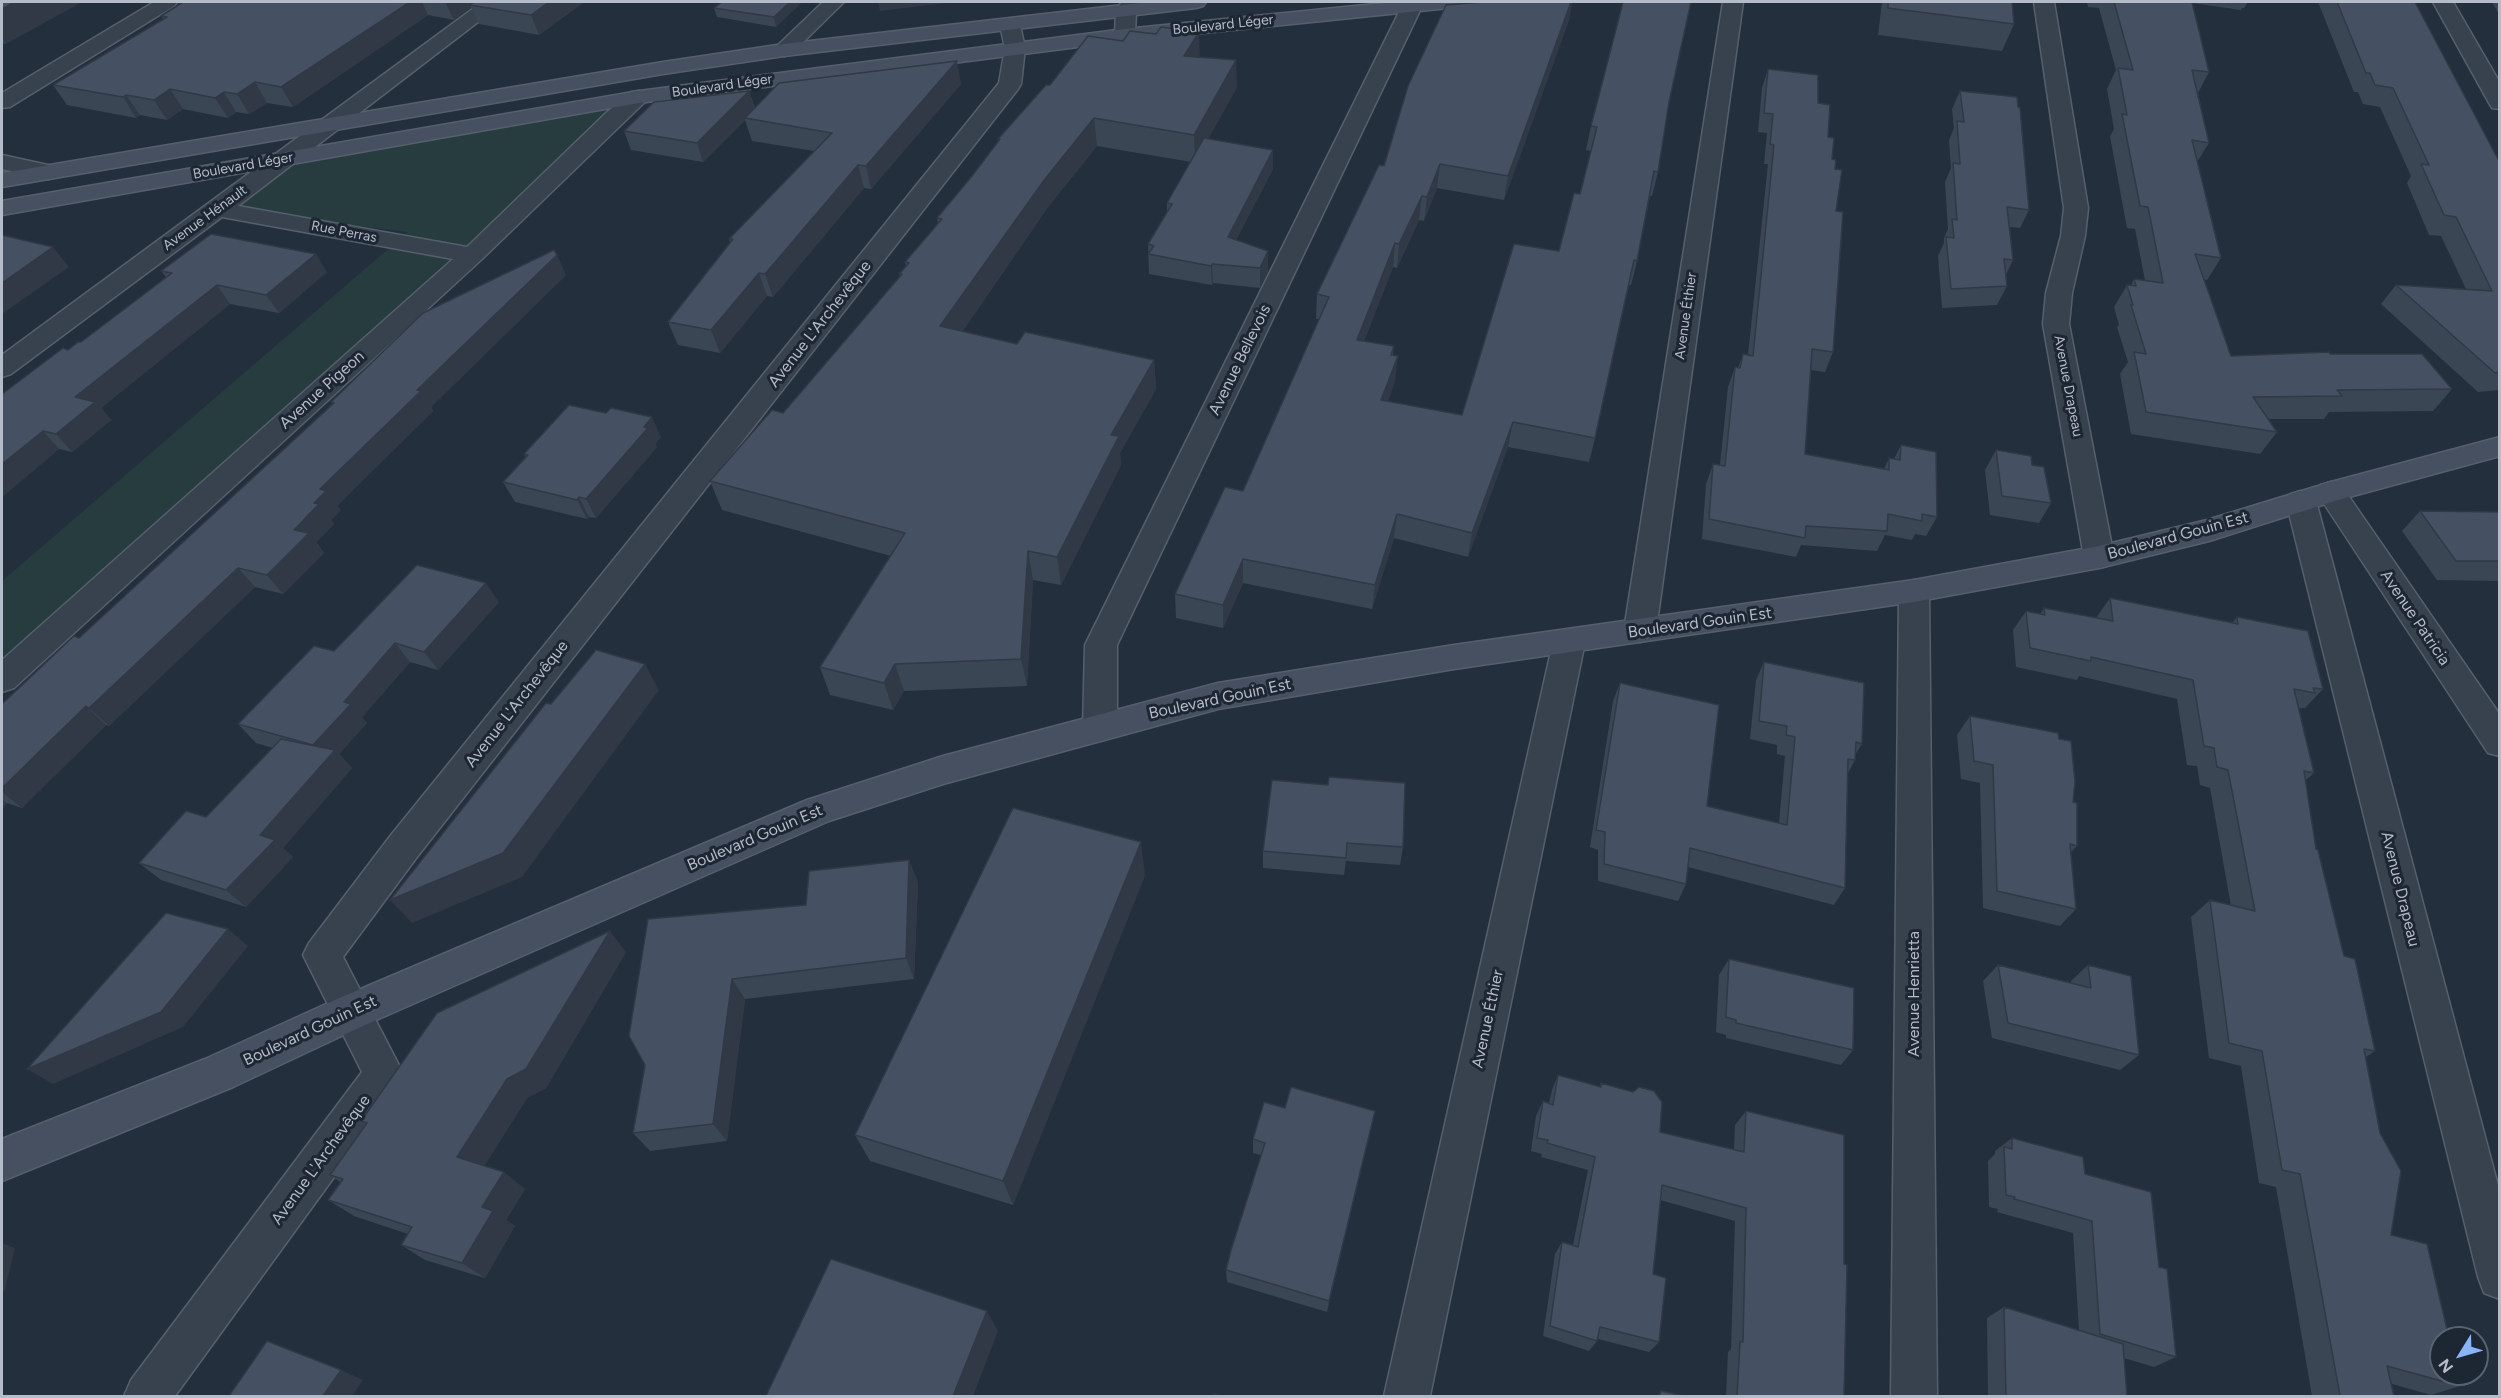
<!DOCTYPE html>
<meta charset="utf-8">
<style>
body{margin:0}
#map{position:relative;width:2501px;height:1398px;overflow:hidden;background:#242f3e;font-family:Figtree,sans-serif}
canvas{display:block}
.frame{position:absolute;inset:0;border:3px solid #b4bcc9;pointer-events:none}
.north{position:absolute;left:2429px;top:1326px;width:60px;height:60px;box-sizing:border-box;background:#1d2633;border:2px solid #59626f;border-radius:50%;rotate:233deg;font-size:16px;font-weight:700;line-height:24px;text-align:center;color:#b4bcc9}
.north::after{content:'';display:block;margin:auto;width:21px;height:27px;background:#8ab4f8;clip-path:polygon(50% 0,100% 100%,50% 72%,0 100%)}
</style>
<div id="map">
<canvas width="2501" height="1398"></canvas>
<div class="frame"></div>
<div class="north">N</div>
</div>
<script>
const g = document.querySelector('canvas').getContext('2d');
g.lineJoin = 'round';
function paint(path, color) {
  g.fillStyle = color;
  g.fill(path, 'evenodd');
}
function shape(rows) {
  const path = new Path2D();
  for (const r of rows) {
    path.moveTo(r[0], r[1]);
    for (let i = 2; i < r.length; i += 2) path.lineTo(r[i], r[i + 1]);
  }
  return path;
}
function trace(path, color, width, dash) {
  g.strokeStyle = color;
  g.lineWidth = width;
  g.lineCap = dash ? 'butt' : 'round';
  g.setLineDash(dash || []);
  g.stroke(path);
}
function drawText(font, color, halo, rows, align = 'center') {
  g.font = font + ' Figtree,sans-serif';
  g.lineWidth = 6;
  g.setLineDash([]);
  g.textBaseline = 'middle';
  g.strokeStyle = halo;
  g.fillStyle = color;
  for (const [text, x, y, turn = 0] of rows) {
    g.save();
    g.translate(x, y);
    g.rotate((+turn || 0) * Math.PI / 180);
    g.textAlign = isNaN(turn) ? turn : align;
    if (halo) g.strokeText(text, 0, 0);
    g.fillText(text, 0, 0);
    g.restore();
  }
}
paint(shape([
 [639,97,472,255,2,659,2,581,408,232,216,209,286,159]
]), '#263c3f');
const street = shape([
 [154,2,177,2,174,6,10,107,2,108,2,93,154,2],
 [482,2,504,2,238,206,467,247,606,113,631,92,639,91,647,92,650,97,481,260,14,688,2,692,2,660,453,259,222,217,11,374,2,377,2,355,482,2],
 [823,2,844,2,791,54,784,56,777,54,774,50,777,46,823,2],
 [1122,2,1142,2,1136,10,1135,35,1132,39,1125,41,1118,39,1115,35,1116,9,1122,2],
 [1404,2,1424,2,1117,645,1117,727,1112,736,1100,740,1088,736,1083,727,1085,645,1404,2],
 [1723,2,1743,2,1656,630,1651,638,1640,642,1629,638,1624,630,1723,2],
 [2034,2,2054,2,2088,208,2085,236,2072,293,2069,324,2114,557,2110,565,2099,568,2088,565,2084,557,2043,324,2046,293,2061,236,2064,208,2034,2],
 [2433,2,2453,2,2500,83,2500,109,2492,108,2489,103,2433,2],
 [1010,19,1017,21,1020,25,1025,48,1021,84,1018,89,417,857,343,957,404,1075,398,1089,175,1396,124,1396,131,1380,362,1072,303,955,309,943,391,835,999,83,1005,48,1000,25,1003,21,1010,19],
 [2,155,57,167,61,172,57,177,49,179,2,169,2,155],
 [2331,482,2341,485,2500,715,2500,756,2488,753,2321,499,2316,492,2321,485,2331,482],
 [2301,491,2311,494,2316,501,2500,1193,2500,1299,2484,1293,2478,1277,2286,501,2291,494,2301,491],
 [1914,580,1925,583,1929,591,1937,1396,1891,1396,1899,591,1903,583,1914,580],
 [1569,630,1580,633,1585,642,1430,1396,1384,1396,1553,642,1558,633,1569,630]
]);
const secondary = shape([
 [1149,2,1206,2,1203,6,1196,8,784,56,663,74,2,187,2,173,663,62,784,44,1149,2],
 [1395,2,1459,2,1456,6,1449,8,1125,41,639,103,2,215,2,201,639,91,1125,29,1395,2],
 [2500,437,2500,456,2338,500,2209,541,2099,568,1914,602,1454,669,1218,709,943,784,829,821,365,1025,233,1087,2,1181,2,1139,205,1059,337,999,807,800,943,756,1218,683,1454,645,1914,580,2099,546,2207,520,2331,482,2500,437]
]);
trace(street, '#565f6c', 3);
trace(secondary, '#565f6c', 3);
paint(street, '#38414e');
paint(secondary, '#465061');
paint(shape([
 [2,2,6,44,2,43],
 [183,2,584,2,539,35,479,24,471,7,454,20,428,15,293,107,267,103,249,114,236,112,228,118,183,109,167,120,140,115,136,118,67,105,53,85,163,19,161,16],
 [722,2,802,2,776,27,717,17,714,8],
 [1882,2,2012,2,2014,24,2002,51,1878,35],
 [2087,2,2248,2,2244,8,2242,8,2241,10,2192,3,2209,72,2198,93,2209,143,2197,162,2221,258,2207,280,2204,279,2231,356,2330,354,2452,389,2433,411,2329,412,2324,419,2268,419,2277,432,2260,454,2131,434,2120,374,2128,362,2117,327,2119,325,2114,307,2127,285,2131,285,2134,279,2145,280,2135,229,2127,228,2110,136,2114,129,2107,89,2116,70,2099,8,2088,7],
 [2318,2,2415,2,2499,161,2499,390,2478,392,2381,304,2396,285,2466,289,2441,236,2429,235,2407,183,2411,176,2380,107,2363,104,2358,92,2354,92],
 [2492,2,2499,2,2499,14],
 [1570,17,1504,200,1437,188,1424,221,1419,220,1397,268,1393,267,1364,341,1394,346,1393,355,1395,381,1388,401,1462,415,1559,251,1580,194,1591,151,1586,150,1591,126,1669,102,1658,172,1652,196,1650,196,1637,261,1631,285,1629,285,1595,438,1589,462,1508,447,1468,557,1394,538,1372,609,1243,583,1223,628,1176,618,1175,594,1243,491,1319,319,1316,319,1317,294,1384,166],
 [1768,69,1818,103,1828,137,1832,159,1835,169,1836,211,1833,352,1825,372,1811,370,1805,454,1884,469,1889,458,1894,459,1901,445,1937,517,1926,536,1915,534,1912,540,1885,535,1877,551,1801,545,1796,557,1702,539,1706,484,1713,464,1720,465,1728,387,1735,367,1738,368,1743,354,1748,355,1768,164,1764,164,1767,133,1758,132,1762,88],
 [961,84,871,189,864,188,773,297,767,296,720,353,678,345,668,322,730,242,729,239,814,151,752,141,745,120,703,162,631,150,624,131,749,91,755,108],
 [1050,85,1237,87,1208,139,1273,169,1236,240,1268,271,1260,288,1213,283,1212,285,1149,274,1148,244,1167,211,1167,203,1191,162,1097,146,1048,207,962,332,1017,344,1154,360,1156,389,1120,453,1121,465,1061,585,1033,580,1027,686,904,691,893,710,830,695,820,667,891,556,722,510,710,481,783,413,900,276,899,274,906,266,905,262,938,223,937,218,972,176,998,142,998,139],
 [1960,91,2029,210,2020,228,2010,227,2013,260,2006,275,2007,286,1997,305,1942,308,1938,256,1944,243,1944,238,1948,229,1945,182,1951,168,1949,140,1954,128,1952,109],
 [161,271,327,272,279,313,230,304,101,408,111,420,72,452,59,449,2,497,68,350,81,342,166,277],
 [566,275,431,407,433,411,337,506,341,510,331,520,334,524,316,542,324,553,283,594,255,587,109,726,106,725,22,808,7,803,2,809,2,704,79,638,156,567,332,404,331,402],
 [661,437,655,444,657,447,596,518,589,517,587,519,515,502,503,482,526,458,524,454],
 [1996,450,2032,465,2051,503,2039,523,1990,515,1985,470],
 [2420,511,2499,512,2499,581,2437,580,2402,531],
 [2110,598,2232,623,2237,617,2323,689,2305,708,2301,708,2299,709,2314,773,2305,781,2316,849,2344,956,2375,1051,2366,1057,2391,1235,2460,1386,2431,1395,2392,1384,2394,1396,2312,1396,2276,1187,2259,1183,2241,1066,2209,1058,2191,917,2210,900,2231,906,2210,788,2200,785,2197,766,2187,765,2177,699,2079,676,2077,680,2016,667,2013,630,2026,611,2040,614,2044,608,2096,618],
 [499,602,438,670,410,662,362,717,367,723,339,754,352,768,283,848,293,857,246,907,161,880,139,863,206,817,273,748,256,743,238,724,334,651],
 [1764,662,1862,744,1855,755,1855,760,1848,773,1845,888,1834,905,1688,867,1686,884,1678,901,1598,881,1598,850,1590,847,1613,701,1620,683,1707,806,1779,823,1785,756,1777,754,1777,745,1750,739,1756,680],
 [1970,716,2073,802,2077,846,2071,852,2076,909,2060,926,1983,908,1980,783,1961,779,1957,735],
 [1272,780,1403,847,1400,865,1346,861,1344,875,1263,868,1263,851],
 [1145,875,1013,1205,870,1161,855,1135],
 [918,882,914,979,745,999,727,1141,650,1151,633,1133,645,1065,806,905],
 [626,952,546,1088,527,1098,484,1166,525,1189,506,1220,515,1226,485,1278,425,1260,401,1245,408,1234,354,1216,328,1200,340,1182,330,1175,366,1125,361,1121],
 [1729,959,1853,1050,1841,1065,1726,1038,1726,1035,1716,1032,1719,975],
 [1998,965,2071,983,2071,981,2088,965,2139,1055,2120,1070,1992,1038,1983,981],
 [1558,1075,1599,1087,1601,1083,1660,1132,1734,1149,1735,1125,1746,1111,1844,1396,1726,1396,1728,1352,1731,1349,1735,1221,1660,1200,1653,1274,1659,1342,1649,1352,1598,1339,1597,1341,1589,1351,1543,1336,1555,1254,1562,1242,1573,1245,1588,1170,1541,1157,1542,1154,1531,1151,1536,1116,1543,1101,1549,1103,1552,1090],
 [1285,1108,1375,1111,1327,1312,1227,1282,1226,1270,1261,1155,1253,1153,1253,1139],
 [2012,1138,2085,1174,2159,1267,2176,1357,2154,1367,2124,1358,2127,1396,1988,1396,1987,1318,2004,1307,2079,1330,2073,1233,1997,1212,1998,1209,1989,1207,1988,1161,1995,1154,1995,1151]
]), '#3b4654');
paint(shape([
 [15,2,82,2,6,44,2,38,2,9],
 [410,2,422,2,428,15,293,107,281,87],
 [445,2,479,2,470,5,471,7,454,20],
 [549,2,584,2,539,35,531,15],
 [790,2,802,2,776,27,774,17],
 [878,2,954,2,880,11],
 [1571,2,1572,2,1570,17,1504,200,1508,176],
 [1199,32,1200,59,1184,56],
 [1236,60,1237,87,1195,163,1194,135],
 [957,61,961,84,871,189,866,166],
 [255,82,267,103,249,114,237,94],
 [170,89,183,109,167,120,154,100],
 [749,91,755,110,745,118,745,120,703,162,697,143],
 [224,92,236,112,228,118,215,98],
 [126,95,140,115,136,118,123,97],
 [1094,118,1097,146,1048,207,946,355,940,326,1045,179],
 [1273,150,1273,169,1228,256,1228,237],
 [1440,164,1437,188,1424,221,1427,197],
 [858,165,864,188,773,297,765,274],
 [1422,196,1419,220,1397,268,1399,244],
 [1395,243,1393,267,1355,364,1357,340],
 [53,247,69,267,2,314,2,283],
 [1268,251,1268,271,1260,288,1260,268],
 [316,254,327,272,279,313,266,295],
 [557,255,566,275,431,407,433,411,337,506,341,510,331,520,334,524,316,543,324,553,283,594,267,575,294,530,314,503,320,489,417,390],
 [1212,264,1213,283,1212,285,1211,266],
 [759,273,767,296,720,353,711,330],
 [217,285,230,304,101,408,111,420,72,452,56,434,75,397],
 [1398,356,1395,381,1379,424,1381,400],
 [1154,360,1156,389,1120,453,1121,465,1061,585,1057,557,1111,435],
 [652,417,661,437,655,444,657,447,596,518,586,499],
 [1513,422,1508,447,1468,557,1472,533],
 [43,431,59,449,2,497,2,464],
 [579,497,589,517,587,519,577,500],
 [1397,514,1394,538,1372,609,1375,585],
 [1028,551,1033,580,1027,686,1021,659],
 [1243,559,1243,583,1223,628,1223,605],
 [238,568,255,587,109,726,89,708],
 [486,583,499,602,438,670,424,652],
 [395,643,410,662,362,717,367,723,339,754,352,768,283,848,293,857,246,907,226,890,313,745,344,702],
 [645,664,659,690,522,877,412,923,390,900],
 [895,664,904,691,893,710,884,683],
 [86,706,106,725,22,808,2,792,2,788],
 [2,799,7,803,2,809],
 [1141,842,1145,875,1013,1205,1003,1181],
 [909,860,918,882,914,979,906,958],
 [228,929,248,946,183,1027,53,1084,27,1069],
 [610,931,626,952,546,1088,527,1098,479,1174,457,1157,507,1079],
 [732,979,745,999,727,1141,713,1124],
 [1375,1111,1372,1125,1327,1312,1329,1301],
 [504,1172,525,1189,506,1220,515,1226,485,1278,462,1263,482,1207],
 [2,1243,15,1248,5,1289,2,1295],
 [987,1311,998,1331,973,1396,953,1396],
 [341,1370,363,1380,352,1396,323,1396]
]), '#303945');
const building = shape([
 [2,2,15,2,2,9,2,2],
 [183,2,410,2,281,87,255,82,237,94,224,92,215,98,170,89,154,100,126,95,123,97,53,85,167,17,161,16,183,2],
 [474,2,549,2,531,15,470,5,474,2],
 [722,2,790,2,774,17,714,8,722,2],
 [1482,2,1571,2,1508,176,1440,164,1427,197,1422,196,1399,244,1395,243,1357,340,1394,346,1391,355,1398,356,1381,400,1462,415,1514,244,1559,251,1574,193,1580,194,1597,127,1591,126,1623,2,1691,2,1669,102,1658,172,1654,171,1637,261,1634,260,1595,438,1513,422,1472,533,1397,514,1375,585,1243,559,1223,605,1175,594,1225,487,1243,491,1329,297,1317,294,1379,165,1384,166,1408,86,1446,5,1482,2],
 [1888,2,2012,2,2014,24,1888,8,1888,2],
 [2114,2,2192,2,2209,72,2192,70,2209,143,2192,140,2221,258,2195,254,2231,356,2329,352,2330,354,2422,354,2452,389,2337,390,2342,396,2253,397,2277,432,2146,412,2134,352,2146,354,2131,305,2133,305,2127,285,2136,286,2134,279,2163,283,2148,207,2140,206,2122,114,2127,115,2118,68,2133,70,2114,2],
 [2337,2,2415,2,2499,161,2499,372,2495,373,2396,285,2492,291,2456,217,2444,215,2421,164,2429,165,2393,88,2375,85,2370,73,2366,73,2337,2],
 [1161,27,1199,32,1184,56,1236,60,1194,135,1094,118,1045,179,940,326,1017,344,1025,332,1154,360,1111,435,1119,436,1057,557,1028,551,1021,659,895,664,884,683,820,667,905,533,710,481,772,410,783,413,902,274,899,274,909,263,905,262,942,219,937,218,972,176,1000,139,998,139,1046,85,1050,85,1088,36,1123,41,1130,31,1156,34,1161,27],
 [957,61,866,166,858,165,765,274,759,273,711,330,668,322,733,239,729,239,832,133,745,118,779,83,957,61],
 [1768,69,1818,75,1818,103,1830,105,1828,137,1834,138,1832,159,1836,160,1835,169,1842,170,1836,211,1843,212,1833,352,1812,349,1805,454,1889,470,1889,458,1900,460,1901,445,1936,452,1937,517,1922,514,1922,521,1888,514,1887,531,1806,526,1805,538,1709,519,1713,464,1725,466,1735,367,1740,368,1743,354,1753,356,1774,145,1770,144,1773,114,1764,113,1768,69],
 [749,91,697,143,624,131,654,102,749,91],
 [1960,91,2017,97,2018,107,2020,108,2029,210,2007,207,2013,260,2004,259,2007,286,1951,289,1946,237,1954,238,1952,219,1957,220,1953,163,1960,164,1957,121,1964,122,1960,91],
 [1204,138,1273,150,1228,237,1268,251,1260,268,1212,264,1211,266,1148,254,1154,246,1148,244,1172,204,1167,203,1204,138],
 [211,234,316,254,266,295,217,285,75,397,95,402,56,434,43,431,2,464,2,394,63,348,68,350,78,342,81,342,172,273,161,271,211,234],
 [2,235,53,247,2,283,2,235],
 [554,250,557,255,417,390,421,391,320,489,326,491,314,503,319,504,294,530,309,533,267,575,238,568,89,708,86,706,2,788,2,704,74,636,79,638,156,567,334,403,331,402,423,313,554,250],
 [569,405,606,413,611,408,652,417,644,427,648,428,586,499,579,497,577,500,503,482,528,455,524,454,569,405],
 [1996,450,2031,456,2032,465,2044,467,2051,503,2002,496,1996,450],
 [2420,511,2499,512,2499,561,2456,561,2420,511],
 [417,565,486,583,424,652,395,643,344,702,351,704,313,745,238,724,314,646,334,651,417,565],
 [2110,598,2238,624,2237,617,2308,631,2323,689,2313,688,2315,693,2294,689,2314,773,2304,771,2316,849,2318,850,2344,956,2355,959,2375,1051,2364,1049,2380,1133,2401,1171,2391,1235,2427,1244,2449,1338,2441,1338,2441,1374,2457,1374,2460,1386,2387,1366,2394,1396,2340,1396,2300,1174,2282,1170,2262,1051,2229,1043,2210,900,2255,911,2228,770,2217,767,2214,748,2204,746,2193,680,2091,657,2091,661,2030,648,2026,611,2045,615,2044,608,2113,621,2110,598],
 [596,650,645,664,503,853,390,900,546,703,551,704,596,650],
 [1764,662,1864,683,1862,744,1856,742,1855,760,1848,759,1845,888,1690,848,1686,884,1604,864,1605,832,1596,830,1620,683,1719,705,1707,806,1787,825,1795,737,1786,735,1787,726,1759,721,1764,662],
 [1970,716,2058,733,2059,739,2071,741,2075,782,2073,802,2077,803,2077,846,2070,844,2076,909,1997,891,1993,765,1974,761,1970,716],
 [281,739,335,750,260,835,275,840,226,890,139,863,186,811,206,817,281,739],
 [1329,777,1405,783,1403,847,1347,843,1346,858,1263,851,1272,780,1328,785,1329,777],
 [1013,808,1141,842,1003,1181,855,1135,1013,808],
 [909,860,906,958,732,979,713,1124,633,1133,645,1065,629,1036,648,919,806,905,809,871,909,860],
 [166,913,228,929,161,1012,27,1069,166,913],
 [610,931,526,1069,507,1079,457,1157,504,1172,482,1207,493,1211,462,1263,401,1245,412,1227,328,1200,343,1179,330,1175,367,1123,361,1121,437,1013,610,931],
 [1729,959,1854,988,1853,1050,1736,1023,1736,1020,1726,1017,1729,959],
 [1998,965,2091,988,2088,965,2131,976,2139,1055,2008,1023,1998,965],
 [1558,1075,1601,1087,1601,1083,1633,1092,1639,1087,1654,1091,1662,1102,1660,1132,1744,1152,1746,1111,1844,1135,1844,1264,1847,1265,1844,1396,1737,1396,1740,1342,1743,1342,1746,1208,1662,1185,1653,1274,1666,1278,1659,1342,1600,1327,1597,1341,1550,1326,1562,1242,1578,1247,1595,1157,1547,1143,1548,1140,1537,1138,1543,1101,1553,1105,1558,1075],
 [1291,1087,1375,1111,1329,1301,1226,1270,1231,1250,1265,1143,1253,1139,1264,1102,1285,1108,1291,1087],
 [2012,1138,2083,1157,2085,1174,2151,1192,2159,1267,2167,1269,2176,1357,2100,1334,2092,1221,2014,1199,2015,1197,2006,1195,2004,1147,2012,1149,2012,1138],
 [831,1259,987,1311,953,1396,766,1396,831,1259],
 [2004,1307,2123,1344,2127,1396,2006,1396,2004,1307],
 [267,1341,341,1370,323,1396,229,1396,267,1341],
 [1661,1391,1684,1396,1659,1396,1661,1391],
 [1214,1394,1221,1396,1213,1396,1214,1394]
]);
paint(building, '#455162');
trace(building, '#303945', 1.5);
drawText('14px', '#b4bcc9', '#1d2633', [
 ["Boulevard Léger",1223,25,-6],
 ["Boulevard Léger",722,86,-8],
 ["Boulevard Léger",243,166,-10],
 ["Avenue Hénault",205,218,-36],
 ["Rue Perras",344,232,11],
 ["Avenue Éthier",1686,316,-82],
 ["Avenue Drapeau",2068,386,79]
]);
drawText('16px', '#b4bcc9', '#1d2633', [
 ["Avenue L'Archevêque",820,324,-52],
 ["Avenue Bellevois",1240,360,-64],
 ["Avenue Pigeon",322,390,-42],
 ["Boulevard Gouin Est",2178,536,-15],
 ["Avenue Patricia",2415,618,56],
 ["Boulevard Gouin Est",1700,623,-8],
 ["Boulevard Gouin Est",1220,699,-12],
 ["Avenue L'Archevêque",517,704,-52],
 ["Boulevard Gouin Est",755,838,-23],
 ["Avenue Drapeau",2400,889,76],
 ["Avenue Henrietta",1914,994,-90],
 ["Avenue Éthier",1488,1019,-78],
 ["Boulevard Gouin Est",310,1031,-25],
 ["Avenue L'Archevêque",321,1160,-54]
]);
</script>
